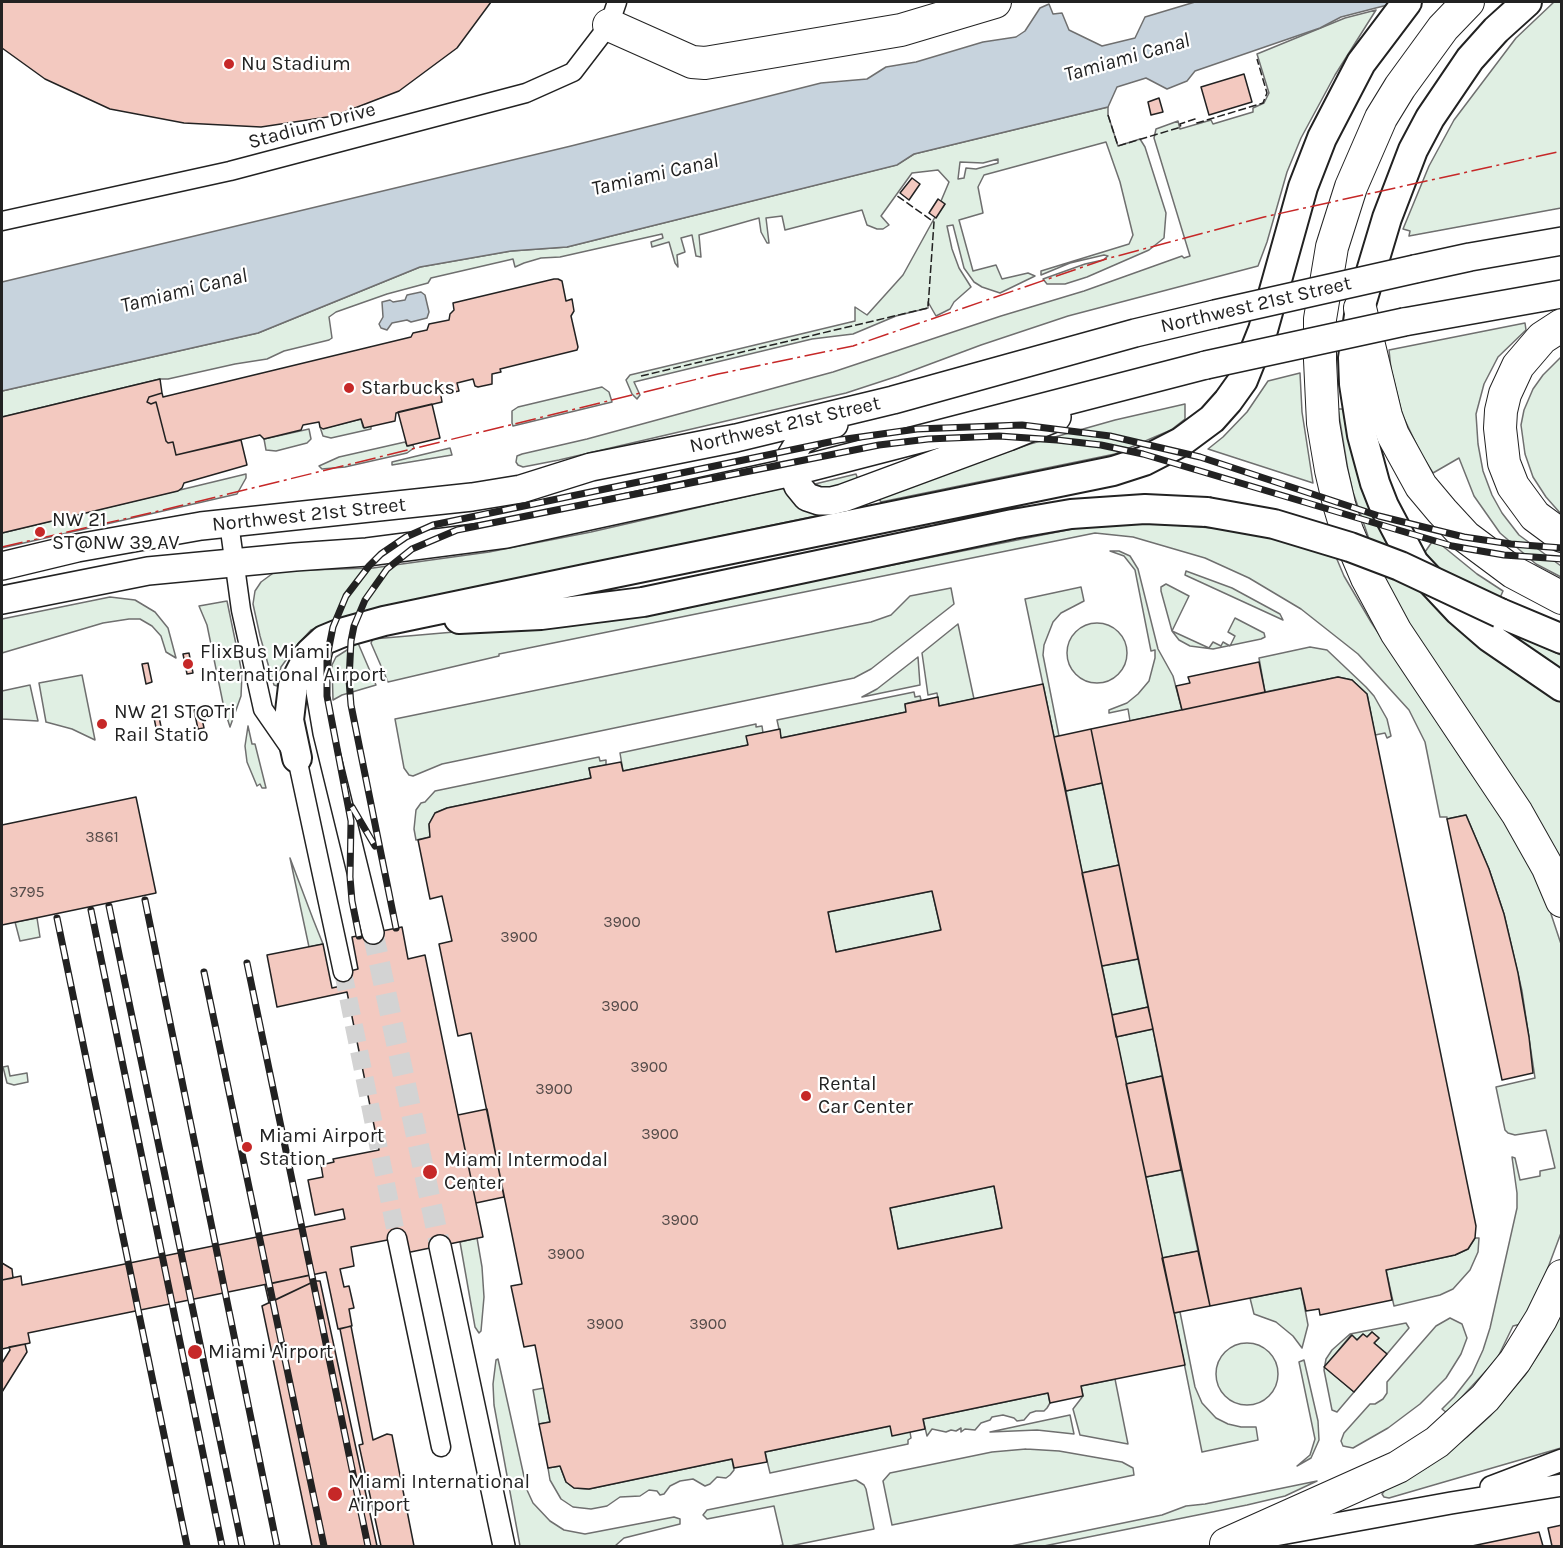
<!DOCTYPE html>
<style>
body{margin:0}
#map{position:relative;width:1563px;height:1548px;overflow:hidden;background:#fff;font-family:Karla,sans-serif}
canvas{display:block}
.frame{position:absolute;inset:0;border:3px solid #222;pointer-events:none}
</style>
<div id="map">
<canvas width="1563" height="1548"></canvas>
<div class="frame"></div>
</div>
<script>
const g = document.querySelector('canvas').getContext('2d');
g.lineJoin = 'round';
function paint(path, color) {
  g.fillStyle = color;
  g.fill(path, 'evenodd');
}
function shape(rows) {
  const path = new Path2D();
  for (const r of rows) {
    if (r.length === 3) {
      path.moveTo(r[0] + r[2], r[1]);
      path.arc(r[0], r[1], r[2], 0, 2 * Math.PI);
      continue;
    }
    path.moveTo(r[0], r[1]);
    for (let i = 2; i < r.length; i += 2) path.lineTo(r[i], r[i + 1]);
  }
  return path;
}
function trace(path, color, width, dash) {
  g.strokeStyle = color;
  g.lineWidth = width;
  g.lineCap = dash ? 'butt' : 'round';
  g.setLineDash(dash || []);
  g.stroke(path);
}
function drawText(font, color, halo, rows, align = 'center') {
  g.font = font + ' Karla,sans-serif';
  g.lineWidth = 4.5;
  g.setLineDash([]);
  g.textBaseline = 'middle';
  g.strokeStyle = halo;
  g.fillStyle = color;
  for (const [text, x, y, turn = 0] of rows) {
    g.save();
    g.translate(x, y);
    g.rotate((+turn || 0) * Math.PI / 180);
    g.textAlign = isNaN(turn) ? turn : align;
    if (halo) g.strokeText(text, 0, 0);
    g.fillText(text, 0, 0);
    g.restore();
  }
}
const green = shape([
 [1554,2,1562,2,1561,208,1409,236,1410,231,1403,229,1429,166,1454,120,1516,38,1554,2],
 [1376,10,1335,75,1301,138,1287,172,1267,242,1258,266,1068,316,981,345,898,376,846,393,559,460,523,467,518,465,516,462,517,456,522,454,587,439,833,372,1001,316,1084,291,1182,256,1184,258,1190,256,1154,138,1156,129,1178,121,1180,129,1211,120,1213,124,1253,112,1253,108,1264,103,1269,93,1257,54,1345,18,1376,10],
 [1108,107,1108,115,1118,146,1140,139,1145,147,1166,213,1164,238,1149,250,1087,277,1065,284,1047,284,1043,279,1085,264,1103,260,1108,256,1104,255,1070,263,1041,275,1041,271,1129,244,1133,235,1120,182,1106,142,984,175,978,187,983,213,959,220,973,271,996,265,1002,279,1028,273,1035,276,1000,293,982,287,974,282,964,268,953,225,947,226,952,249,959,268,971,287,954,302,950,309,936,316,928,302,928,308,896,316,853,334,812,339,634,382,640,395,637,399,632,394,626,380,630,375,855,321,855,307,867,315,903,275,935,217,945,204,941,201,949,182,938,170,912,173,881,216,889,225,883,229,877,229,867,225,862,210,785,230,782,216,766,218,769,243,767,243,761,232,759,218,699,235,701,257,696,256,692,235,681,238,685,252,677,255,678,267,675,263,669,242,652,247,651,242,663,238,662,234,560,257,541,258,524,263,515,267,513,259,431,278,428,283,387,294,336,312,329,317,332,338,329,340,284,351,267,359,235,364,168,379,160,379,2,417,2,391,258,333,420,267,511,251,567,247,896,165,914,154,1108,107],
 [998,159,998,163,976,169,966,168,964,178,958,179,960,162,983,163,998,159],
 [1525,323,1526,330,1498,357,1484,384,1476,414,1478,444,1483,471,1492,495,1502,513,1519,535,1561,566,1561,577,1536,564,1500,533,1474,496,1459,458,1433,473,1421,454,1402,414,1391,369,1389,350,1525,323],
 [1561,357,1561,514,1546,497,1533,477,1525,454,1521,425,1524,410,1533,389,1543,375,1561,357],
 [1300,373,1302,412,1313,483,1208,449,1223,437,1247,412,1268,381,1300,373],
 [602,387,609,392,612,402,513,426,512,423,512,411,518,407,602,387],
 [1185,404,1185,419,1171,430,1115,454,881,502,878,497,1030,444,1115,420,1185,404],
 [1338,409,1343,409,1346,427,1367,500,1561,695,1561,867,1447,687,1391,593,1370,542,1353,492,1348,470,1338,409],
 [361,419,363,427,371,426,371,429,331,438,323,436,320,427,325,428,361,419],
 [309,429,311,439,307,443,276,451,266,450,264,439,309,429],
 [405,442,408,446,413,445,414,448,407,453,345,467,322,469,319,466,339,457,405,442],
 [450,448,452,455,392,465,392,462,450,448],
 [246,474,246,478,237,494,2,548,2,533,246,474],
 [856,474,858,480,827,489,815,484,856,474],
 [787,487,840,511,706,539,699,544,325,625,311,630,297,645,281,667,277,686,274,685,260,636,253,604,255,591,261,582,276,571,373,568,489,552,591,532,787,487],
 [1149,523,1225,529,1281,540,1336,557,1344,576,1371,622,1473,776,1500,811,1524,852,1549,908,1561,944,1561,1233,1537,1297,1525,1323,1513,1326,1497,1359,1447,1413,1442,1409,1454,1397,1472,1374,1483,1350,1490,1328,1517,1208,1517,1193,1512,1157,1515,1158,1520,1180,1540,1176,1540,1171,1555,1168,1546,1130,1515,1135,1508,1133,1505,1130,1496,1087,1535,1078,1522,991,1504,914,1489,869,1466,815,1447,819,1447,817,1440,817,1425,742,1409,710,1358,654,1301,609,1249,578,1205,558,1133,537,1095,533,499,654,499,656,388,682,371,643,373,639,489,629,718,600,1077,528,1149,523],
 [1434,539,1477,574,1503,591,1499,600,1439,573,1425,552,1434,539],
 [1110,551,1119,551,1130,556,1138,569,1158,649,1173,676,1182,710,1130,721,1128,709,1109,713,1109,710,1127,703,1138,694,1149,681,1155,658,1155,650,1151,651,1135,570,1124,556,1110,551],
 [1186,571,1232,588,1280,614,1283,620,1185,575,1186,571],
 [1166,584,1189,596,1172,631,1209,648,1213,642,1221,646,1223,642,1230,646,1235,636,1228,632,1235,618,1264,633,1265,637,1261,639,1213,649,1190,646,1179,640,1172,631,1161,591,1161,587,1166,584],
 [1081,587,1084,601,1061,613,1053,622,1044,645,1043,655,1059,736,1054,737,1025,599,1081,587],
 [951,588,954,604,871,669,854,678,442,764,413,776,409,775,404,768,395,719,871,622,891,615,910,596,951,588],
 [110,597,135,600,155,612,168,628,176,658,166,652,161,636,152,626,140,619,129,619,103,623,2,653,2,619,110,597],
 [227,601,238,654,234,655,234,659,239,658,242,674,241,696,230,727,224,708,207,625,199,606,227,601],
 [1097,653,30],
 [958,624,974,699,939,706,937,693,928,695,922,653,958,624],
 [1496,626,1561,655,1561,675,1496,626],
 [358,643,376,685,342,695,333,700,332,665,336,657,358,643],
 [1310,647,1327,650,1366,687,1374,696,1387,719,1391,736,1387,738,1385,733,1375,735,1367,694,1352,680,1338,677,1265,692,1259,658,1310,647],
 [918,657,920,685,862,697,877,689,918,657],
 [82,675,95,740,72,729,46,722,39,683,82,675],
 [30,685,38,721,2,719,2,691,30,685],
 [914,692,915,697,920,696,921,700,905,704,906,712,781,738,777,720,914,692],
 [756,724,756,727,762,726,763,733,748,745,623,771,620,753,756,724],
 [248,726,252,744,255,744,266,788,262,788,260,784,257,786,247,762,245,746,248,726],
 [599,757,600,761,606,760,606,765,589,768,591,778,447,808,435,813,429,824,430,837,416,840,414,829,416,810,421,803,425,802,435,791,599,757],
 [1102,783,1119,865,1082,873,1066,791,1102,783],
 [290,858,313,919,323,944,309,947,290,858],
 [932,891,941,930,836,952,828,912,932,891],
 [37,918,40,937,20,941,15,922,37,918],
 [1138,959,1148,1007,1112,1015,1102,966,1138,959],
 [1153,1029,1162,1076,1126,1084,1116,1037,1153,1029],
 [8,1066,10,1076,27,1073,28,1082,14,1085,7,1083,3,1067,8,1066],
 [1181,1170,1198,1251,1162,1258,1146,1177,1181,1170],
 [994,1186,1002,1228,898,1249,890,1208,994,1186],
 [477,1238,482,1267,484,1297,481,1331,479,1333,475,1327,460,1242,477,1238],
 [1475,1238,1479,1238,1478,1252,1470,1270,1453,1289,1440,1295,1394,1306,1386,1270,1455,1255,1468,1249,1475,1238],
 [1301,1288,1308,1325,1302,1348,1293,1336,1276,1322,1254,1314,1250,1298,1301,1288],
 [1561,1310,1561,1448,1389,1498,1384,1497,1382,1494,1386,1489,1399,1484,1429,1466,1467,1437,1490,1416,1525,1375,1547,1341,1561,1310],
 [1180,1312,1195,1387,1202,1403,1216,1418,1228,1424,1241,1427,1256,1427,1258,1440,1202,1452,1174,1313,1180,1312],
 [1450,1318,1462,1324,1467,1338,1461,1354,1446,1378,1420,1404,1388,1428,1353,1448,1343,1446,1341,1441,1344,1433,1370,1404,1375,1404,1383,1399,1387,1393,1387,1382,1436,1326,1450,1318],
 [1406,1323,1409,1328,1387,1354,1374,1343,1379,1338,1372,1332,1367,1337,1363,1334,1357,1340,1351,1335,1325,1367,1354,1392,1337,1412,1332,1410,1324,1370,1326,1359,1332,1350,1350,1334,1406,1323],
 [1247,1374,31],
 [498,1359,527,1490,533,1503,550,1521,564,1530,585,1534,674,1517,680,1519,680,1524,624,1538,615,1546,520,1546,494,1405,493,1384,496,1360,498,1359],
 [1304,1360,1318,1421,1319,1440,1311,1458,1297,1466,1310,1455,1315,1439,1299,1362,1304,1360],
 [1115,1379,1128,1444,1080,1435,1073,1409,1083,1396,1081,1386,1115,1379],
 [544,1388,550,1422,539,1424,533,1390,544,1388],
 [1048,1393,1050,1403,1047,1408,1044,1411,1036,1411,1030,1413,1024,1420,1017,1421,1014,1418,1003,1415,992,1417,990,1420,981,1423,975,1430,965,1429,961,1432,961,1428,956,1431,951,1430,946,1432,932,1429,927,1436,923,1419,1048,1393],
 [1070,1415,1074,1434,1037,1430,990,1432,1070,1415],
 [890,1426,910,1432,911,1438,908,1440,908,1444,770,1473,765,1452,890,1426],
 [1026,1449,1059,1451,1122,1462,1133,1468,1134,1475,892,1525,883,1481,890,1473,992,1452,1026,1449],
 [732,1459,734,1470,730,1475,726,1478,717,1477,710,1484,705,1486,693,1479,680,1481,670,1486,664,1494,660,1495,657,1491,649,1490,640,1496,620,1497,607,1506,591,1509,573,1507,561,1499,550,1480,548,1468,560,1466,566,1482,574,1488,589,1489,732,1459],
 [856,1480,864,1485,866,1489,874,1529,790,1546,778,1546,783,1545,774,1506,707,1519,703,1515,707,1510,856,1480],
 [1317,1481,1285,1496,1247,1505,1044,1546,1011,1546,1162,1515,1186,1506,1205,1504,1317,1481]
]);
paint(green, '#e0efe3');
trace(green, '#6f6f6f', 1.5);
const water = shape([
 [1195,2,1399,2,1341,17,1320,28,1195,71,1187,81,1167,89,1146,78,1117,87,1108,107,914,154,897,165,567,247,511,251,420,267,258,333,2,391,2,282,571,146,821,83,867,79,886,67,916,62,983,42,1016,37,1025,31,1040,8,1049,4,1053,14,1062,13,1069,30,1102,46,1135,38,1145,17,1195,2],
 [421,292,425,295,429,312,427,318,411,322,407,320,392,323,387,330,381,328,379,324,383,317,382,302,390,300,393,302,405,300,407,295,421,292]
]);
paint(water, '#c7d3dd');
trace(water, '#6f6f6f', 1.5);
const building = shape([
 [2,2,491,2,457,48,399,91,334,116,261,127,184,123,110,109,45,79,2,48,2,2],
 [1244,74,1252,102,1209,115,1201,87,1244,74],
 [1159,98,1163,112,1151,115,1148,102,1159,98],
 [912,178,920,184,909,200,900,193,912,178],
 [938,199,945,204,936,218,929,213,938,199],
 [554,279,558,279,562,281,566,301,572,299,574,311,571,316,578,347,577,350,500,369,501,372,492,374,492,384,478,387,475,386,473,379,457,383,459,391,444,394,441,396,442,402,396,413,395,421,364,428,361,419,323,429,320,427,319,422,303,425,301,430,264,439,260,435,176,455,173,442,168,443,166,441,156,402,151,404,147,402,149,397,162,393,163,397,411,337,413,333,427,330,429,324,449,320,450,314,454,310,453,303,554,279],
 [160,379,162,393,149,397,147,402,151,404,156,402,166,441,168,443,173,442,176,455,241,440,247,465,184,483,182,488,178,491,2,533,2,417,160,379],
 [432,404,440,438,407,446,398,412,432,404],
 [189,653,193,673,187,674,183,654,189,653],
 [1259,662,1265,692,1182,710,1176,686,1190,683,1188,677,1259,662],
 [148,663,152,682,146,684,142,664,148,663],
 [1338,677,1352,680,1367,694,1476,1226,1475,1238,1468,1249,1455,1255,1386,1270,1392,1300,1320,1315,1319,1309,1306,1311,1301,1288,1210,1306,1091,729,1338,677],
 [1043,684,1185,1365,1081,1386,1083,1396,1050,1403,1048,1393,923,1419,925,1429,892,1436,890,1426,765,1452,767,1462,734,1468,732,1459,589,1489,574,1488,566,1482,560,1466,548,1468,539,1424,550,1422,535,1345,524,1347,511,1286,522,1284,471,1033,458,1036,439,944,452,941,442,896,430,899,418,840,430,837,429,824,435,813,447,808,591,778,589,768,621,762,623,771,748,745,746,736,780,729,781,738,906,712,905,704,938,697,939,706,1043,684],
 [932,891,941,930,836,952,828,912,932,891],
 [994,1186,1002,1228,898,1249,890,1208,994,1186],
 [200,709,204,728,198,729,194,710,200,709],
 [159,717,163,736,158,737,154,718,159,717],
 [1091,729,1102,783,1066,791,1054,737,1091,729],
 [136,797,156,893,2,925,2,825,136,797],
 [1466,815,1489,869,1504,914,1518,973,1529,1037,1533,1073,1502,1080,1447,819,1466,815],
 [1119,865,1138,959,1102,966,1082,873,1119,865],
 [402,927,408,959,425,955,483,1237,401,1254,398,1238,351,1247,354,1266,340,1269,344,1287,349,1286,354,1308,349,1309,352,1326,338,1329,326,1272,28,1333,30,1343,2,1349,2,1280,21,1276,22,1285,345,1219,343,1209,315,1215,308,1180,323,1177,321,1165,334,1162,333,1159,379,1150,347,992,277,1007,267,955,323,944,332,988,345,985,342,973,358,969,352,937,402,927],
 [1148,1007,1153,1029,1116,1037,1112,1015,1148,1007],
 [1162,1076,1181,1170,1146,1177,1126,1084,1162,1076],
 [487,1109,504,1197,476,1203,458,1115,487,1109],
 [1198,1251,1210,1306,1174,1313,1162,1258,1198,1251],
 [2,1263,12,1269,13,1278,2,1280,2,1263],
 [314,1274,315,1281,269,1303,265,1285,314,1274],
 [315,1281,320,1281,377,1546,312,1546,262,1306,315,1281],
 [351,1326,373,1440,387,1434,392,1435,414,1546,381,1546,359,1445,363,1444,340,1329,351,1326],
 [1372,1332,1379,1338,1374,1343,1387,1354,1354,1392,1324,1367,1352,1335,1357,1340,1363,1334,1367,1337,1372,1332],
 [25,1344,27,1352,2,1392,2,1363,10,1350,9,1347,25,1344],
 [1562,1525,1562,1546,1552,1546,1548,1528,1562,1525],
 [1539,1532,1543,1546,1472,1546,1539,1532]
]);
paint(building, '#f3c9c0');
trace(building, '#222', 1.5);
trace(shape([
 [343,972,397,1238]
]), '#d3d3d3', 18, [18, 9]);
trace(shape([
 [373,933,440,1246]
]), '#d3d3d3', 21, [21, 10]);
const minor = shape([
 [2,221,230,171,526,93,573,72,609,25,617,2],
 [229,523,241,610,263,709,297,758,343,972],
 [397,1238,441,1447]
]);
const tertiary = shape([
 [324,640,320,657,317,692,324,733,373,933],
 [440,1246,504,1546],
 [1491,1487,1562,1460],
 [1264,1537,1451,1503,1562,1485]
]);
const primary = shape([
 [1415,269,1470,257,1562,241],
 [1404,322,1562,294],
 [834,424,800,441,791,456,792,472,798,486,807,497,819,501,831,501,843,498,1008,437,1057,417],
 [2,566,77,548,201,526,472,497,521,489,591,467,736,438,893,400,1135,333,1215,314],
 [2,600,148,571,295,557,367,552,506,534,792,472,1206,365]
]);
const trunk = shape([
 [1527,2,1496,30,1470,59,1430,118,1413,150,1387,218,1360,308,1353,358,1354,384,1362,435,1375,483,1384,506,1414,563,1459,611,1489,637,1562,687],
 [1500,613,1562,639],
 [459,619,541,615,643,602,1013,524,1071,514,1145,509,1207,512],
 [297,758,289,720,293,686,310,653,324,640,341,633,384,621,585,579,1113,471,1144,461,1181,442,1212,419,1228,401,1243,380,1263,330,1303,187,1322,138,1361,63,1407,2]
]);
const motorway = shape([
 [1468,2,1443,28,1400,87,1381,118,1351,187,1332,247,1320,319,1320,360,1323,423,1331,470,1339,504,1347,531,1367,578,1396,632,1517,813,1548,868,1562,901],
 [609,25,692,62,705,63,901,30,995,2],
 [1360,308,1386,416,1393,435,1421,486,1442,511,1466,537,1513,572,1562,598],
 [1562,325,1542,338,1518,366,1505,394,1501,411,1500,428,1504,463,1513,486,1535,516,1562,536],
 [1226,1544,1398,1467,1437,1442,1485,1398,1515,1361,1541,1319,1562,1276]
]);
trace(minor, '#222', 21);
trace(tertiary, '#222', 24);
trace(primary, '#222', 30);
trace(trunk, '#222', 32);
trace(motorway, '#222', 34);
trace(minor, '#fff', 18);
trace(tertiary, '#fff', 21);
trace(primary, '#fff', 27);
trace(trunk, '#fff', 28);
trace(motorway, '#fff', 32);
const rail = shape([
 [352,807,375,846],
 [145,900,277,1546],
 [109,906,242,1546],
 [91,910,222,1546],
 [57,918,187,1546],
 [396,928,351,705,349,680,351,641,354,626,365,600,387,569,412,549,457,530,879,445,928,439,999,436,1057,440,1101,445,1143,454,1452,546,1504,555,1562,559],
 [359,936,352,901,350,877,351,821,327,696,327,658,330,642,333,627,346,596,369,566,381,554,406,537,433,525,839,440,917,429,1022,425,1110,436,1200,457,1379,516,1464,537,1511,544,1562,548],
 [247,963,368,1546],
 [204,972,324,1546]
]);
trace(rail, '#222', 7);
trace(rail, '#fff', 4.5, [14]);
const primaryBridge = shape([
 [1215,314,1415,269],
 [1206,365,1404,322]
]);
const trunkBridge = shape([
 [1207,512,1274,524,1350,547,1400,566,1500,613]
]);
trace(primaryBridge, '#222', 30, []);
trace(trunkBridge, '#222', 32, []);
trace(primaryBridge, '#fff', 27);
trace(trunkBridge, '#fff', 28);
trace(shape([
 [1108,115,1118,146,1181,127,1180,124,1195,119,1197,123,1263,103,1267,93,1257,59],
 [641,376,928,308,934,222,896,195]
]), '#222', 1.5, [8, 3]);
trace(shape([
 [2,547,163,510,718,374,853,346,1106,259,1264,217,1562,151]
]), '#c62828', 1.5, [21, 4.5, 3, 4.5]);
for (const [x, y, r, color] of [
 [229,64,6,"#c62828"],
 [349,388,6,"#c62828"],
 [40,532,6,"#c62828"],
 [188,664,6,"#c62828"],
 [102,724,6,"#c62828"],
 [806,1096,6,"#c62828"],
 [247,1147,6,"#c62828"],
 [430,1172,8,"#c62828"],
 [195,1352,8,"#c62828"],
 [335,1494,8,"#c62828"]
]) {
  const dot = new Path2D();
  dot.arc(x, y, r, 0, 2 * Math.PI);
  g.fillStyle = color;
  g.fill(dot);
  trace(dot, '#fff', 2);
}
drawText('16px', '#564c4a', null, [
 ["3861",102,837],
 ["3795",27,892],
 ["3900",622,922],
 ["3900",519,937],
 ["3900",620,1006],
 ["3900",649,1067],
 ["3900",554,1089],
 ["3900",660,1134],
 ["3900",680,1220],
 ["3900",566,1254],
 ["3900",605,1324],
 ["3900",708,1324]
]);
drawText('20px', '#222', '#fff', [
 ["Nu Stadium",241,64],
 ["Starbucks",361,388],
 ["NW 21",52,520],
 ["ST@NW 39 AV",52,543],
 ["FlixBus Miami",200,652],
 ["International Airport",200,675],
 ["NW 21 ST@Tri",114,712],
 ["Rail Statio",114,735],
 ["Rental",818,1084],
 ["Car Center",818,1107],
 ["Miami Airport",259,1136],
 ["Station",259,1159],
 ["Miami Intermodal",444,1160],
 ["Center",444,1183],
 ["Miami Airport",208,1352],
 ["Miami International",348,1482],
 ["Airport",348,1505]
], 'left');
drawText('20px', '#222', '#fff', [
 ["Stadium Drive",312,126,-15],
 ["Northwest 21st Street",1256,305,-13],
 ["Northwest 21st Street",785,425,-13],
 ["Northwest 21st Street",309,515,-6]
]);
drawText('italic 21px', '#222', '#fff', [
 ["Tamiami Canal",1127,58,-16],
 ["Tamiami Canal",655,175,-13],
 ["Tamiami Canal",184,291,-14]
]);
</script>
